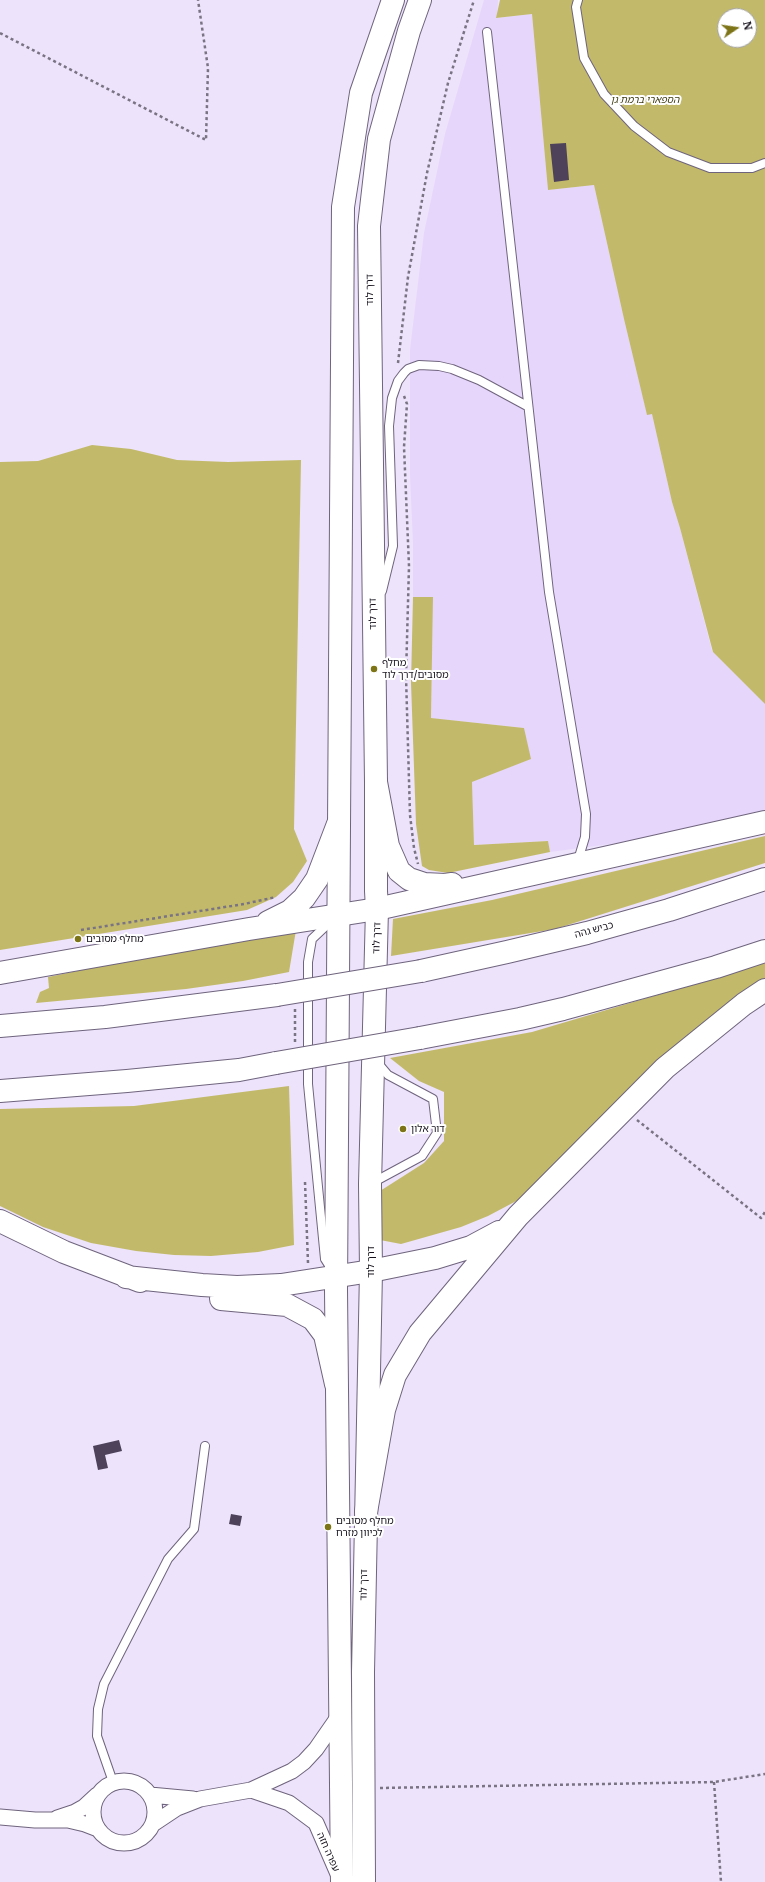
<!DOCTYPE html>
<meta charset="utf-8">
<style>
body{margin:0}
#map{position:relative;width:765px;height:1882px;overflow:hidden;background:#ede3fb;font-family:Merriweather,serif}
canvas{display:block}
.north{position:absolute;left:717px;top:8px;width:40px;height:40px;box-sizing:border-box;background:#fff;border:1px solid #a2a0a4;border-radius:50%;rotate:77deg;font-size:11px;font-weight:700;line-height:16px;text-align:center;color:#16111b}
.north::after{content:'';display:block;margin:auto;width:14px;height:18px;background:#7d7417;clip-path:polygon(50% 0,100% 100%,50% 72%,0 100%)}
</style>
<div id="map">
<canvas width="765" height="1882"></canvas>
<div class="north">N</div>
</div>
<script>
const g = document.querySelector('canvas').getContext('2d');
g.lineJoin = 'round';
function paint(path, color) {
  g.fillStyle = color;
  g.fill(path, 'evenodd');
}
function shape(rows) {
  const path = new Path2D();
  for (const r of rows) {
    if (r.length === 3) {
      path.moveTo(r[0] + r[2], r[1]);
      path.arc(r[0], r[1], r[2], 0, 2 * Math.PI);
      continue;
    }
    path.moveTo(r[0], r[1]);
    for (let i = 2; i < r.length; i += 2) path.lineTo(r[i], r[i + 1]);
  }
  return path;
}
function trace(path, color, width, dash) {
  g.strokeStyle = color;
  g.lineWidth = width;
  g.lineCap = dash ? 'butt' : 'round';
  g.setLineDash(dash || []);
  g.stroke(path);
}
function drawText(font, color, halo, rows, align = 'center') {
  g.font = font + ' Merriweather,"Noto Sans Hebrew",serif';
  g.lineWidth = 4;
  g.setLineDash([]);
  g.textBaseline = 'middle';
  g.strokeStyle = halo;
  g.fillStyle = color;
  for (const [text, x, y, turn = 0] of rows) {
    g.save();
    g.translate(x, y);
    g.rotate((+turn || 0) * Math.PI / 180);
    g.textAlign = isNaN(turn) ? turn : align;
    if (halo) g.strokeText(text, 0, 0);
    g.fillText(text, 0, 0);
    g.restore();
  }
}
paint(shape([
 [484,0,498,0,497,18,532,14,548,190,594,185,624,319,647,414,652,414,672,502,680,528,712,651,765,704,765,818,640,840,550,852,547,841,474,845,472,782,530,759,524,728,431,718,433,597,413,597,413,543,410,475,410,350,424,233,445,134]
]), '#e6d6fb');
paint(shape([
 [500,0,765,0,765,704,713,652,680,528,672,502,652,414,647,415,624,319,594,185,548,190,532,14,496,18],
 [725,16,749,16,749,40,725,40],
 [92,445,131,449,177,460,228,462,301,460,294,829,307,861,293,882,276,897,247,910,0,950,0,462,38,461],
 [413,597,433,597,431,718,524,728,531,759,472,782,474,845,548,841,550,852,448,873,429,870,422,866,416,824,411,683],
 [765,836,765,863,555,929,391,956,393,919,492,900],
 [296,930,289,972,243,981,186,989,36,1003,40,992,49,988,48,977,253,935],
 [765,963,765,984,522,1198,488,1216,461,1227,401,1244,380,1240,380,1191,424,1163,444,1141,444,1092,419,1081,390,1058,532,1032],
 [289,1086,294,1245,258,1252,211,1256,174,1255,136,1251,91,1243,43,1227,0,1206,0,1109,134,1106]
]), '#c2ba6a');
paint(shape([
 [566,143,569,180,554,182,550,144],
 [119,1440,122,1451,105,1455,108,1468,98,1470,93,1446],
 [231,1514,242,1516,240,1526,229,1524]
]), '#4d425a');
const service = shape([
 [578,0,576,7,584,58,604,94,634,126,668,152,710,168,752,168,765,163],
 [487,32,549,592,586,814,585,837,579,857],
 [382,591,393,546,389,426,392,398,398,381,404,373,408,369,419,365,439,366,452,369,479,380,527,406],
 [372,1183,422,1156,437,1133,433,1099,388,1075,377,1062],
 [330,1267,325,1259,308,1084,308,962,312,939,330,922],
 [113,1782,97,1736,98,1709,104,1684,168,1559,194,1529,205,1446]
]);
const minor = shape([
 [124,1812,31],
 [251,1790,289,1803,316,1823,339,1876],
 [150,1795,193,1799],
 [0,1817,35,1820,68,1820,85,1824,98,1829],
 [57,1818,75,1812,84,1807,97,1795],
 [153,1824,177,1808,200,1799,251,1790,292,1771,304,1762,316,1749,341,1713]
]);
const primary = shape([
 [342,1882,336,1290,343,207,361,93,393,0],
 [364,1882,363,1672,371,1271,370,1184,377,909,376,891,376,782,369,226,379,139,409,31,420,0]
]);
const trunk = shape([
 [376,782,388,846,399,871,409,879,424,884,445,885,452,884],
 [268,922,290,911,304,898,317,879,338,824],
 [421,971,507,952,587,933,669,910,765,879],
 [0,973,249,929,377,909,765,822],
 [0,1026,105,1017,277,995],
 [420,1038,520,1019,563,1009,716,967,765,951],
 [0,1091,127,1081,239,1070,276,1063],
 [0,1221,64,1252,140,1281],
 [126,1277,202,1285,237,1287,281,1285,371,1271,435,1258,471,1247,499,1232],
 [221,1299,287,1305,313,1319,325,1335,336,1384],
 [366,1512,384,1410,395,1375,420,1333,518,1216,665,1068,744,1004,765,990]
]);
trace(service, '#6f647d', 10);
trace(minor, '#6f647d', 17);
trace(primary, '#6f647d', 24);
trace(trunk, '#6f647d', 24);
trace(shape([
 [0,33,206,140,208,68,198,0],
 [398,363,408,277,427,173,448,83,474,0],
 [404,396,407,404,404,447,409,566,406,676,410,815,414,848,418,864],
 [81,930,244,904,276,897],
 [295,1009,295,1042],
 [637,1120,761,1218,765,1212],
 [305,1182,308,1263],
 [714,1782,721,1882],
 [380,1788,714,1782,765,1774]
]), '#7a7383', 2.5, [3, 3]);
trace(service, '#fff', 8);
trace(minor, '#fff', 15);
trace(primary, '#fff', 22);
trace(trunk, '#fff', 22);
const trunkBridge = shape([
 [277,995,421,971],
 [276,1063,420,1038]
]);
trace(trunkBridge, '#6f647d', 24, []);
trace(trunkBridge, '#fff', 22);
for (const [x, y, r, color] of [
 [374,669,4,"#7d7417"],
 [78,939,4,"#7d7417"],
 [403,1129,4,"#7d7417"],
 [328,1527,4,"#7d7417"]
]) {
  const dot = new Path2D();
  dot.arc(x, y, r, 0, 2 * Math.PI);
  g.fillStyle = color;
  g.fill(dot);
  trace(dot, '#fff', 1.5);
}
drawText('italic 10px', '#403d16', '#fff', [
 ["הספארי ברמת גן",645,100]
]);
drawText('10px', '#16111b', '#fff', [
 ["דרך לוד",370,290,-91],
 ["דרך לוד",373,614,-91],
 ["כביש גהה",594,930,-15],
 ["דרך לוד",377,938,-88],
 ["דרך לוד",371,1262,-90],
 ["דרך לוד",364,1585,-89],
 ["עפרה חזה",328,1852,66]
]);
drawText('10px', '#16111b', '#fff', [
 ["מחלף",382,663],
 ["מסובים/דרך לוד",382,675],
 ["מחלף מסובים",86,939],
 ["דור אלון",411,1129],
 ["מחלף מסובים",336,1521],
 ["לכיוון מזרח",336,1533]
], 'left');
</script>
